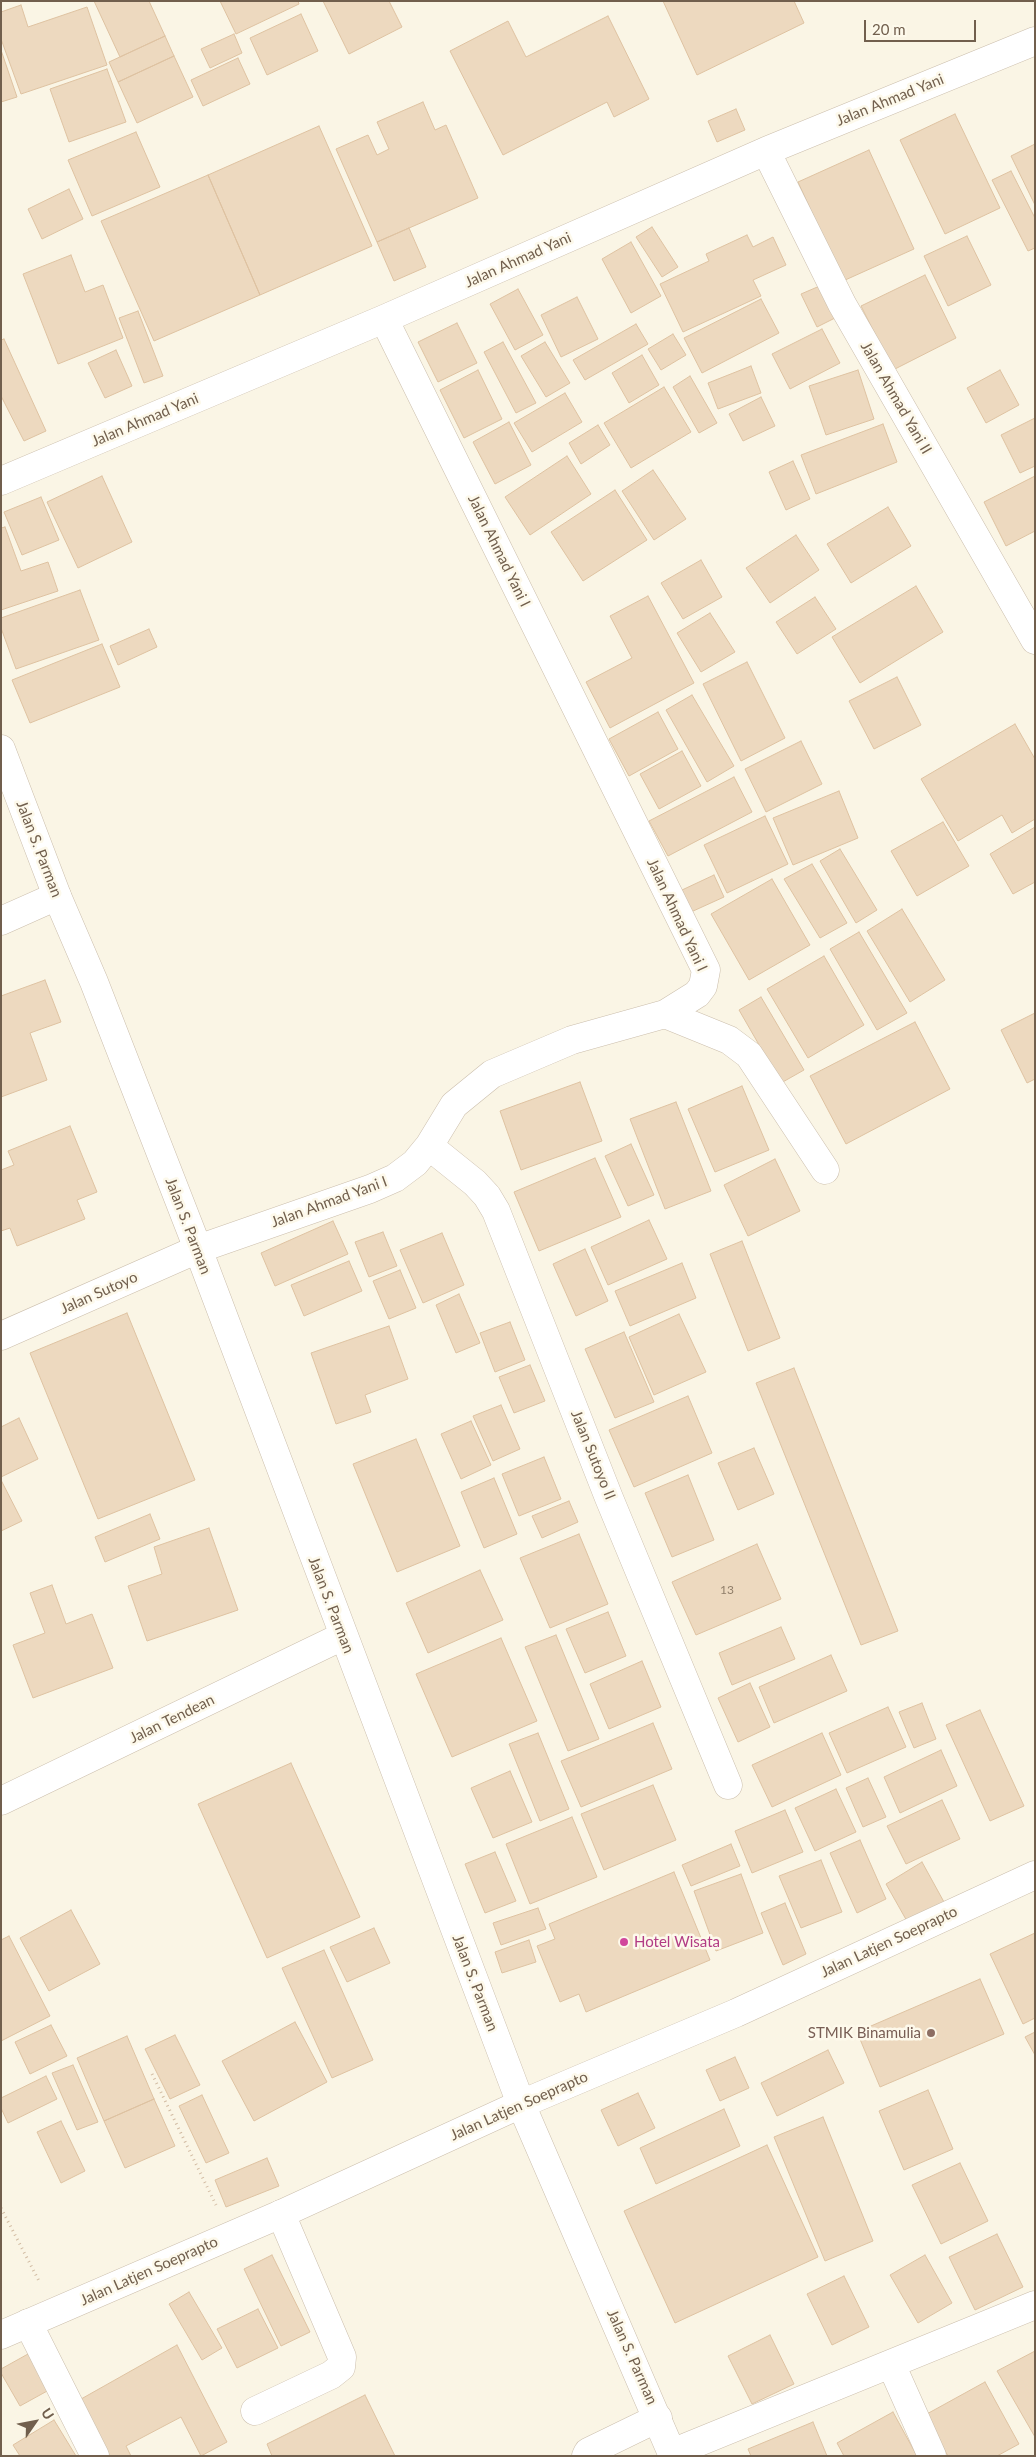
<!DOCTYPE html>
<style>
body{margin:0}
#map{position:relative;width:1036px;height:2457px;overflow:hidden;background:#faf5e5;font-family:Lato,sans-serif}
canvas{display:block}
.frame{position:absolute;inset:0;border:2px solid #715f4d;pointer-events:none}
.north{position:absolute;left:10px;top:2397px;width:50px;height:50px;-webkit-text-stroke:4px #fdf9eb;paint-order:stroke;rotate:57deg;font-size:14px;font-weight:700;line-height:20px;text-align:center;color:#715f4d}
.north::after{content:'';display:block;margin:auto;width:18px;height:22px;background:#715f4d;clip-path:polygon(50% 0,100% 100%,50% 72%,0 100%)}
.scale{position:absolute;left:864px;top:20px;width:112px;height:22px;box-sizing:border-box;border:2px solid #715f4d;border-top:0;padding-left:6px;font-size:15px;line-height:18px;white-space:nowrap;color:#715f4d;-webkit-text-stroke:4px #fdf9eb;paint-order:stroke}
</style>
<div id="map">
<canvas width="1036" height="2457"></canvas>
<div class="frame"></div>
<div class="north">U</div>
<div class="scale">20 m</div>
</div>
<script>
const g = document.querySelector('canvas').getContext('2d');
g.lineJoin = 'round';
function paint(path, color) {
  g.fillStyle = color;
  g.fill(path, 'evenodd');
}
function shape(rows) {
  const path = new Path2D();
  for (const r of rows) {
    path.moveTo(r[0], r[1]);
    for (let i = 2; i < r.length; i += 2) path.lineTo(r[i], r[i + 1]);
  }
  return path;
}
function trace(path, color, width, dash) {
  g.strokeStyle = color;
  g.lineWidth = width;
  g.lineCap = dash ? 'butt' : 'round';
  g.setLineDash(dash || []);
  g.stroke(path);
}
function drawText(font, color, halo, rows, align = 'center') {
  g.font = font + ' Lato,sans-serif';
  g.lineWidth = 5;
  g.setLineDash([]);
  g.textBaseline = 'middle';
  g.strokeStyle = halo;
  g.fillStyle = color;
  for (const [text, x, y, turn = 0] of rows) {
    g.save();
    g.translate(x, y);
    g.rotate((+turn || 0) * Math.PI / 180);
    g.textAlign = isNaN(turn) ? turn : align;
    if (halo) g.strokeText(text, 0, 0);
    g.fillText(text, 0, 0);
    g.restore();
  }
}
const building = shape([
 [94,1,149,1,165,36,120,57,94,1],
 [220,1,298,1,299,4,236,34,220,1],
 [323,1,389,1,402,27,349,54,323,1],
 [663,1,794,1,804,23,697,75,663,1],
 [21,5,28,27,87,7,107,65,21,94,1,39,1,12,21,5],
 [301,14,318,51,267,75,250,38,301,14],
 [608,16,649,99,614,117,607,102,503,155,450,51,508,21,526,57,608,16],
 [234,34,242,53,210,68,201,49,234,34],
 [165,36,174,56,118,82,109,62,165,36],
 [1,50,17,97,1,102,1,50],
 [174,56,193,97,137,123,118,82,174,56],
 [238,58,250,84,203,106,191,80,238,58],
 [107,69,126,122,69,142,50,89,107,69],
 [423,102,435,130,446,125,478,198,377,242,336,149,368,135,377,155,389,149,377,122,423,102],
 [736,109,745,130,717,142,708,121,736,109],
 [955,114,1000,208,945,234,900,140,955,114],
 [319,126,372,246,260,295,208,175,319,126],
 [136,132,160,187,92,216,68,160,136,132],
 [1035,144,1035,205,1011,156,1035,144],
 [869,150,914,249,843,281,798,182,869,150],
 [1011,171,1035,218,1035,248,1028,251,992,180,1011,171],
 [208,175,260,295,154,341,101,221,208,175],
 [69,189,83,219,42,239,28,209,69,189],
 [652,227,678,267,662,277,636,237,652,227],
 [409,228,426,267,394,281,377,242,409,228],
 [747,235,753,247,773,237,786,265,753,280,761,296,683,332,660,284,709,261,706,254,747,235],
 [967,236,991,285,948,306,924,256,967,236],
 [631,242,661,296,631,313,602,259,631,242],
 [71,255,85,292,103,285,123,338,58,364,23,274,71,255],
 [925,275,956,338,893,370,861,306,925,275],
 [822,285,837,317,817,327,801,294,822,285],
 [518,289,543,335,515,350,490,304,518,289],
 [577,297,598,339,561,357,541,315,577,297],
 [761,299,779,333,702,373,684,338,761,299],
 [138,311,163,376,144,383,119,318,138,311],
 [457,323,477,363,438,382,418,342,457,323],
 [636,324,648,344,585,380,573,360,636,324],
 [822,329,840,363,790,389,772,354,822,329],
 [673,334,686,355,661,370,648,349,673,334],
 [4,339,46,431,24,441,1,396,1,340,4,339],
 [503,342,536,403,516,413,484,352,503,342],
 [545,342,570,383,546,397,521,356,545,342],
 [116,350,132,386,105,398,88,363,116,350],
 [642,355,659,385,629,403,612,373,642,355],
 [751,366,761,393,718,409,708,383,751,366],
 [478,370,502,419,464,438,440,390,478,370],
 [858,370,874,419,826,435,809,386,858,370],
 [1000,370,1019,405,986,423,967,388,1000,370],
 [690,376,717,423,699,433,673,387,690,376],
 [664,387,691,432,631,468,604,423,664,387],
 [565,393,582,422,532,452,514,423,565,393],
 [761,397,775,426,743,441,729,414,761,397],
 [1035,418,1035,466,1020,473,1001,435,1035,418],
 [509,422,531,465,495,484,473,442,509,422],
 [883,424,897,462,816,494,801,455,883,424],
 [598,425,610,445,581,464,569,443,598,425],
 [567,456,591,494,530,535,505,497,567,456],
 [793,461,810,499,786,510,769,472,793,461],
 [653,470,686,519,654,540,622,491,653,470],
 [102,476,132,542,78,568,47,502,102,476],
 [1035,476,1035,531,1006,546,984,502,1035,476],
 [615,490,647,540,583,581,551,532,615,490],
 [41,497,59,540,22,555,4,512,41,497],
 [888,507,911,546,851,583,827,544,888,507],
 [5,527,21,571,48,562,58,591,1,610,1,528,5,527],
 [796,535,819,570,770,603,746,568,796,535],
 [701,560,722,597,683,619,661,583,701,560],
 [916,586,943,632,860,683,832,637,916,586],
 [80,590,99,640,16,669,1,628,1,618,80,590],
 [648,596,694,683,610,728,586,682,632,658,610,616,648,596],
 [815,597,836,629,797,654,776,622,815,597],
 [710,613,735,652,701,672,677,633,710,613],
 [149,629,157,647,118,665,110,646,149,629],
 [102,644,120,687,30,723,12,680,102,644],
 [747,662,785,738,741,761,703,684,747,662],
 [897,677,921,725,874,749,849,701,897,677],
 [692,695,734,766,707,782,666,710,692,695],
 [658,712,678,749,629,776,609,739,658,712],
 [1015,724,1035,759,1035,819,1012,833,1002,815,958,841,921,779,1015,724],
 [801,741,822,784,766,812,745,769,801,741],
 [682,751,701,786,659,809,640,774,682,751],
 [734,777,752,812,668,856,649,821,734,777],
 [839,791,858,838,793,865,773,818,839,791],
 [765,816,788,864,727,893,704,845,765,816],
 [943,822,969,866,917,896,891,851,943,822],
 [1035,827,1035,882,1013,894,990,854,1035,827],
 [840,849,877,910,856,923,820,861,840,849],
 [812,864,847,923,820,938,784,879,812,864],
 [714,875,724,897,691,912,682,890,714,875],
 [772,879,810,945,749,980,711,914,772,879],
 [902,909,945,980,910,1002,867,931,902,909],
 [859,932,907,1013,877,1030,830,949,859,932],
 [824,956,864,1025,808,1058,767,989,824,956],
 [45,980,61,1022,30,1033,47,1080,1,1097,1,996,45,980],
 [761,997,804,1070,781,1083,739,1010,761,997],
 [1035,1013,1035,1079,1027,1083,1001,1030,1035,1013],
 [915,1022,950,1089,846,1144,810,1076,915,1022],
 [580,1082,602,1141,521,1170,500,1111,580,1082],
 [742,1086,769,1150,715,1172,688,1109,742,1086],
 [676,1102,711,1191,665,1209,630,1119,676,1102],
 [70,1126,97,1192,77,1200,85,1219,17,1246,10,1228,1,1231,1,1170,14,1165,8,1151,70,1126],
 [631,1144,654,1195,628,1206,605,1156,631,1144],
 [595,1158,621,1217,539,1251,514,1192,595,1158],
 [775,1159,800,1211,748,1236,724,1185,775,1159],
 [649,1220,667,1259,608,1285,591,1247,649,1220],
 [333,1221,348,1254,275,1286,261,1253,333,1221],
 [383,1232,397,1266,369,1277,355,1242,383,1232],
 [442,1233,464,1285,423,1303,400,1250,442,1233],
 [742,1241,780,1338,748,1351,710,1254,742,1241],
 [585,1249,608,1301,576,1316,553,1264,585,1249],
 [349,1261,362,1291,304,1316,291,1285,349,1261],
 [682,1263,696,1298,630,1326,615,1291,682,1263],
 [400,1270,416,1308,389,1319,373,1281,400,1270],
 [459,1294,480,1343,456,1353,436,1305,459,1294],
 [127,1313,195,1480,98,1519,30,1353,127,1313],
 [679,1314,706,1372,654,1395,629,1337,679,1314],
 [510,1322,525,1360,495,1372,480,1333,510,1322],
 [389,1326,408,1379,365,1395,371,1412,336,1424,311,1353,389,1326],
 [624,1332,654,1402,615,1418,585,1349,624,1332],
 [530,1365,545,1401,514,1413,499,1377,530,1365],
 [794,1368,898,1631,861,1645,756,1383,794,1368],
 [688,1396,712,1453,634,1487,609,1430,688,1396],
 [501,1405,520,1449,493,1461,473,1416,501,1405],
 [19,1418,38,1459,1,1477,1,1427,19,1418],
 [471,1421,491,1465,461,1479,441,1434,471,1421],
 [416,1439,460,1546,397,1572,353,1464,416,1439],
 [754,1448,774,1494,738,1510,718,1463,754,1448],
 [544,1457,561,1499,519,1516,502,1474,544,1457],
 [688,1475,714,1540,672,1557,645,1493,688,1475],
 [494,1478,517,1534,484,1548,461,1492,494,1478],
 [1,1480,22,1521,1,1531,1,1480],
 [569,1501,578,1522,542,1538,532,1516,569,1501],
 [150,1514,160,1539,105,1562,95,1537,150,1514],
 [209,1528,238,1610,147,1641,128,1586,162,1574,154,1547,209,1528],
 [579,1534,608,1604,550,1628,520,1558,579,1534],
 [757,1544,781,1599,696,1635,672,1582,757,1544],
 [480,1570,503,1620,428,1653,406,1603,480,1570],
 [52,1585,66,1624,92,1614,113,1668,33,1698,13,1645,45,1633,30,1593,52,1585],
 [608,1612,626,1656,585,1673,566,1629,608,1612],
 [781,1627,795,1659,732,1685,719,1653,781,1627],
 [556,1635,599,1739,568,1751,525,1647,556,1635],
 [501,1638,537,1721,452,1757,416,1674,501,1638],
 [831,1655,847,1691,774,1723,759,1687,831,1655],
 [642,1661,661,1707,609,1729,590,1684,642,1661],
 [750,1683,770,1727,738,1742,718,1698,750,1683],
 [922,1703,936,1739,914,1748,899,1712,922,1703],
 [888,1707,906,1747,847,1773,829,1733,888,1707],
 [980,1710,1024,1806,990,1821,946,1725,980,1710],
 [653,1723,672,1769,581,1807,561,1761,653,1723],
 [538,1733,569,1809,540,1821,509,1744,538,1733],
 [822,1733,841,1775,772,1807,752,1765,822,1733],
 [941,1750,957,1786,900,1813,884,1777,941,1750],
 [291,1763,360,1917,267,1958,198,1804,291,1763],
 [510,1771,532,1822,493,1838,471,1788,510,1771],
 [868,1778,886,1817,863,1827,846,1788,868,1778],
 [653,1785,676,1840,604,1870,581,1814,653,1785],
 [836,1789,856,1832,815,1851,795,1808,836,1789],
 [942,1800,960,1839,906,1864,887,1826,942,1800],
 [785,1810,803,1852,752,1873,735,1831,785,1810],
 [572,1817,597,1877,530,1904,506,1844,572,1817],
 [860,1840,886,1899,857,1913,830,1853,860,1840],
 [731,1844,740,1866,691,1886,682,1865,731,1844],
 [495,1852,516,1901,485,1913,465,1864,495,1852],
 [821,1860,842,1912,801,1928,779,1876,821,1860],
 [922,1862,944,1902,908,1923,886,1884,922,1862],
 [674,1872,710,1960,586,2012,579,1994,560,2002,537,1946,555,1939,549,1924,674,1872],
 [741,1874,763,1933,716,1951,694,1891,741,1874],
 [785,1903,806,1954,783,1965,761,1913,785,1903],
 [538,1908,546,1929,501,1945,493,1923,538,1908],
 [71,1910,100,1964,49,1991,20,1938,71,1910],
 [374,1928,390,1963,347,1982,330,1947,374,1928],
 [1035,1933,1035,2018,1023,2024,990,1954,1035,1933],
 [9,1936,50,2016,1,2041,1,1940,9,1936],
 [529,1940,536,1962,502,1973,495,1952,529,1940],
 [324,1950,373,2060,332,2078,282,1968,324,1950],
 [980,1979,1004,2034,880,2087,857,2032,980,1979],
 [295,2022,327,2082,254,2121,222,2061,295,2022],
 [51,2025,67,2056,30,2074,15,2042,51,2025],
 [1035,2032,1035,2055,1025,2037,1035,2032],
 [175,2035,200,2085,170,2099,145,2049,175,2035],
 [127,2036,154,2099,104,2121,77,2058,127,2036],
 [828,2050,844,2083,777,2116,761,2083,828,2050],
 [735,2057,749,2088,720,2101,706,2070,735,2057],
 [73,2065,98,2122,77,2130,52,2073,73,2065],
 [46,2076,57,2099,8,2123,1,2108,1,2098,46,2076],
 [928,2090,953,2149,904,2170,879,2111,928,2090],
 [638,2093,655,2128,618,2146,601,2110,638,2093],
 [202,2095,229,2153,206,2163,179,2106,202,2095],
 [154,2099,175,2146,125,2168,104,2121,154,2099],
 [724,2109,740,2146,656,2184,640,2148,724,2109],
 [823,2117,873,2241,825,2261,774,2137,823,2117],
 [61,2121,85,2171,61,2183,37,2132,61,2121],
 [767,2145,818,2257,675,2323,624,2211,767,2145],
 [267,2158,279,2186,226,2207,215,2180,267,2158],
 [960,2163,988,2221,941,2244,912,2185,960,2163],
 [997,2234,1023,2287,975,2310,949,2257,997,2234],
 [272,2255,310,2332,281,2346,244,2269,272,2255],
 [925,2255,952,2303,918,2323,890,2275,925,2255],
 [844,2276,869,2327,832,2345,807,2294,844,2276],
 [189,2292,222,2348,202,2360,169,2304,189,2292],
 [258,2309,278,2348,237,2368,217,2329,258,2309],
 [770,2335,794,2384,752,2404,728,2356,770,2335],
 [177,2345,227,2442,201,2456,181,2417,126,2446,131,2456,102,2456,74,2403,177,2345],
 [1035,2351,1035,2437,997,2371,1035,2351],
 [28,2354,49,2390,20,2406,1,2373,1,2369,28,2354],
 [985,2382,1019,2444,997,2456,948,2456,925,2415,985,2382],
 [365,2395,395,2456,272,2456,267,2444,365,2395],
 [893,2412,917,2456,844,2456,837,2443,893,2412],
 [54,2420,76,2456,20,2456,13,2445,54,2420],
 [813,2422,827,2456,751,2456,748,2449,813,2422]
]);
paint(building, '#edd9bf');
trace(building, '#dec2a1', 1);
const minor = shape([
 [766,151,842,304,1035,640],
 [1,481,384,319,766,151,1035,41],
 [1,921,57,896],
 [665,1014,729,1040,749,1055,825,1170],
 [429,1146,475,1183,487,1196,496,1211,609,1498,728,1785],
 [1,1336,198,1249,370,1189,395,1178,415,1163,429,1146,454,1105,492,1074,572,1040,665,1014,697,994,703,986,706,970,384,319],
 [1,1801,343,1636],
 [28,2323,95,2456],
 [891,2364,932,2456],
 [255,2411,331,2375,341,2367,342,2357,281,2214],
 [672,2453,1035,2305],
 [586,2456,588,2452,658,2418]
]);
const tertiary = shape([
 [1,749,57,896,94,982,198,1249,521,2104,673,2456],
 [1,2335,281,2214,521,2104,736,2013,1035,1875]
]);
trace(minor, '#cbbeac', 29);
trace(tertiary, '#cbbeac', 29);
trace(shape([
 [152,2074,216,2205],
 [1,2208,40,2283]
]), '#d2bca3', 3, [1, 4]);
trace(minor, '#fff', 28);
trace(tertiary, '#fff', 28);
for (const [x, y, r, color] of [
 [624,1942,5,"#d1479c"],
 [931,2033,5,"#8d6e63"]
]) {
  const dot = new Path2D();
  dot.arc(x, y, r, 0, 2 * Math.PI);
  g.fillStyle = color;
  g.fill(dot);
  trace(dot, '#fdf9eb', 2);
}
drawText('12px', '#907e6a', null, [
 ["13",727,1590]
]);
drawText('15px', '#715f4d', '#fdf9eb', [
 ["Jalan Ahmad Yani",890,100,-22],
 ["Jalan Ahmad Yani",518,260,-24],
 ["Jalan Ahmad Yani II",896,398,60],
 ["Jalan Ahmad Yani",145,420,-23],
 ["Jalan Ahmad Yani I",499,551,64],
 ["Jalan S. Parman",39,849,69],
 ["Jalan Ahmad Yani I",677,915,65],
 ["Jalan Ahmad Yani I",329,1202,-20],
 ["Jalan S. Parman",188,1226,69],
 ["Jalan Sutoyo",99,1293,-24],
 ["Jalan Sutoyo II",593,1455,68],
 ["Jalan S. Parman",331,1605,69],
 ["Jalan Tendean",172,1719,-26],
 ["Jalan Latjen Soeprapto",889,1942,-25],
 ["Jalan S. Parman",475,1983,69],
 ["Jalan Latjen Soeprapto",519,2106,-24],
 ["Jalan Latjen Soeprapto",149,2271,-24],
 ["Jalan S. Parman",632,2357,66]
]);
drawText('15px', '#b23c85', '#fdf9eb', [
 ["Hotel Wisata",634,1942]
], 'left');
drawText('15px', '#785e54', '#fdf9eb', [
 ["STMIK Binamulia",921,2033]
], 'right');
</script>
